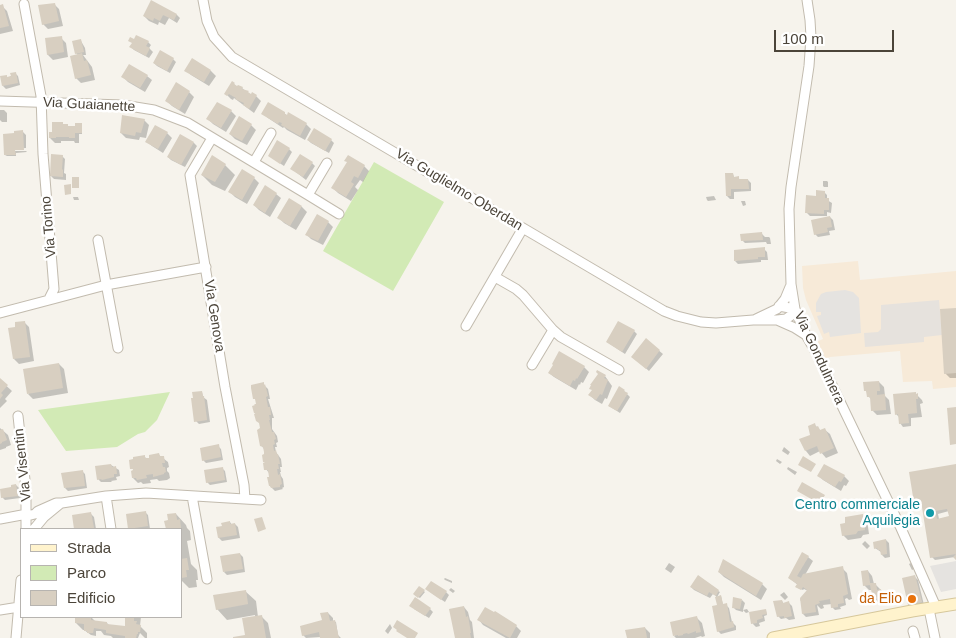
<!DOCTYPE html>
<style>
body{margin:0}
#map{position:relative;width:956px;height:638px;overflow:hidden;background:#f6f3ec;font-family:Helvetica,sans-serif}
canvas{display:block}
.legend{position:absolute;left:20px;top:528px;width:162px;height:90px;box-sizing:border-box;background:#fff;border:1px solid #b7b4b0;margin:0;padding:6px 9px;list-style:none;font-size:15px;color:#4b4439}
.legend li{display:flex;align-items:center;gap:10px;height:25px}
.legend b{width:25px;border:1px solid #b7b4b0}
.scale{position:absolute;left:774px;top:30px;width:120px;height:22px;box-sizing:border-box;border:2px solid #4b4439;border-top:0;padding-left:6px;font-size:15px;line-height:18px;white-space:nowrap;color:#4b4439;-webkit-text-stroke:4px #fff;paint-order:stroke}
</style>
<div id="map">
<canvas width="956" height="638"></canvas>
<ul class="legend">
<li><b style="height:6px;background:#fff3cd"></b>Strada</li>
<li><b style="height:14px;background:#d2eab5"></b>Parco</li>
<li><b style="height:14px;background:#d8cfc1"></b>Edificio</li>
</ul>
<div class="scale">100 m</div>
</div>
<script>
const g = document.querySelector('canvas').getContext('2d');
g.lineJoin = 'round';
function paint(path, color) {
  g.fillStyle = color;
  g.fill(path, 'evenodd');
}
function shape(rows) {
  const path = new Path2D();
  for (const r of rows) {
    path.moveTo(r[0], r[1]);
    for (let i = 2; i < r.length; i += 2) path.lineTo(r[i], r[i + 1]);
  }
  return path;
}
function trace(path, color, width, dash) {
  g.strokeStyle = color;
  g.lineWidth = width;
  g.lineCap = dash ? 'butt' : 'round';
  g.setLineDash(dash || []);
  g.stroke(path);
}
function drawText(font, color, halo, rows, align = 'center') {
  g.font = font + ' Helvetica,sans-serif';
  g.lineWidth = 5;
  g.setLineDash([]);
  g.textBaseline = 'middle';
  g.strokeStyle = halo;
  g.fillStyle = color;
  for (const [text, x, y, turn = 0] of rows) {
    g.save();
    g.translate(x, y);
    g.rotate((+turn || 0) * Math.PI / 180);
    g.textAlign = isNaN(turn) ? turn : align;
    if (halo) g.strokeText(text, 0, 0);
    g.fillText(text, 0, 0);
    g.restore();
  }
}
paint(shape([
 [858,261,860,280,956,271,956,387,933,389,932,381,903,382,900,351,830,357,824,359,816,342,823,339,806,300,803,288,802,266]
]), '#f7ead8');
paint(shape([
 [939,300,942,335,924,337,924,342,865,347,864,333,878,332,881,329,881,305]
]), '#e6e2dd');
paint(shape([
 [374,162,444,202,393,291,323,251],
 [170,392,157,420,145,432,138,434,117,447,66,451,38,410]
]), '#d2eab5');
paint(shape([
 [845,290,853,292,859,298,861,333,830,337,829,332,824,334,817,316,821,315,821,312,816,312,816,303,821,294,826,292],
 [956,561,956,589,941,592,930,566]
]), '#e5e3e0');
paint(shape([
 [151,2,177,15,180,18,177,23,169,18,165,25,159,22,158,25,149,21,144,16],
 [54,4,59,9,63,26,48,29,43,24],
 [0,6,2,6,7,11,13,31,0,34],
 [61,38,66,43,68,57,53,60,48,55,46,40],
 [81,41,85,48,86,55,83,55,92,67,95,80,81,83,76,78,78,55,76,53],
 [148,42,151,45,149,48,153,52,149,58,134,50,131,47],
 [160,52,173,59,176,62,170,73,157,66,154,63],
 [192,60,211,71,216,76,209,86,191,75,186,70],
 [15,73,18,76,20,85,6,89,3,86,6,76,8,78],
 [147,76,152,80,145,92,128,82,123,77],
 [234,84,238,88,242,88,252,96,256,96,261,101,254,113,234,98,233,100,231,99,226,94],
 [189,92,194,97,185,114,172,106,167,101],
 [0,110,4,110,7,113,7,122,2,122,0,120],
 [231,111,236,116,226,132,213,124,208,119],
 [284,113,288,116,306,124,311,129,305,140,287,130,284,127,283,128,268,118,263,114],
 [144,120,149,125,146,138,140,137,139,140,126,138,121,133],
 [63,124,70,128,74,128,81,124,82,125,82,134,79,134,79,143,75,143,74,141,61,141,61,143,55,143,50,138],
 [251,125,256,130,247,145,235,139,230,134],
 [23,132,26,135,26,148,12,149,15,151,26,151,27,152,16,153,16,156,7,156,5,155],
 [167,133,172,138,163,153,152,146,147,142],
 [180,135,194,143,197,146,185,167,171,160,168,157],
 [308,140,331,140,334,143,329,153,311,143],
 [289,149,292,152,284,166,269,156],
 [62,156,65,159,64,173,66,174,66,180,54,179,51,176],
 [312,163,315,166,306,180,292,169],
 [225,165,235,175,225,191,212,185,202,175],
 [364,166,369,171,363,182,360,180,355,187,358,190,351,201,338,193,333,188],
 [733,174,734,178,738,178,741,180,748,180,751,183,751,191,734,192,734,199,730,199,727,196],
 [254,178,259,183,247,204,235,197,230,192],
 [823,181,827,181,828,182,828,187,824,187,823,186],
 [824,192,827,195,827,200,832,203,831,213,827,212,827,216,810,216,807,213,817,197],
 [276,194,281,198,270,217,259,210,254,205],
 [714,196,716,200,708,201,707,200,706,197],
 [73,197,78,197,79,200,74,200],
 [290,200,302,207,307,212,296,230,284,223,279,218],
 [741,201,745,201,746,205,743,206],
 [830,217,833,220,835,230,829,231,830,235,818,237,815,234],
 [328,222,333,227,323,245,311,239,306,234],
 [762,234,765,237,769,237,770,238,771,244,767,244,766,242,745,243,742,240],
 [764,249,767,252,768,260,761,260,761,262,738,264,735,261],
 [956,309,956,378,950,378,945,373],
 [24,322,29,327,34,361,19,364,14,359,17,328],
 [634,331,637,334,625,354,607,342],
 [646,340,663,354,649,371,636,360],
 [59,364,64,369,68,393,33,399,28,394],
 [584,367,589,372,583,383,581,382,580,385,579,384,576,390,554,377,549,373],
 [605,376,612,386,607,399,605,398,602,404,595,400,590,395],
 [0,380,12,391,5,399,7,401,0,408],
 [879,382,884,387,885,396,889,400,891,414,877,415,872,410,872,400,868,396,868,393,865,390],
 [263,384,268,389,270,399,268,399,274,418,272,418,272,429,277,436,278,442,276,443,277,447,275,447,276,452,281,459,282,467,280,467,281,472,280,472,281,476,283,479,284,487,282,488,283,489,275,491,270,486,270,478,269,473,266,469,264,449,261,445,261,424,257,421,254,407,257,404,256,400,254,398],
 [619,388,624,391,630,397,620,413,609,406],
 [202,392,203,397,207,400,210,422,199,424,196,421],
 [917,395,922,400,923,403,920,404,922,417,911,418,911,426,903,427,900,423,900,418,896,414],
 [814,424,821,431,825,430,830,434,838,453,826,458,820,451,810,456,806,451,801,440,812,435],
 [0,428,8,435,11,445,6,447,6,448,0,450],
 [218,446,221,449,223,460,206,463,203,460],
 [784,447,790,452,788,455,782,451],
 [159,455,168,462,169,467,167,468,167,471,169,473,170,478,167,480,159,481,157,479,150,480,151,483,143,484,141,482,138,483,133,478,134,471,132,468,144,456,147,459],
 [777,459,782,462,780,464,776,461],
 [111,465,119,470,120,476,116,477,117,480,111,481,112,482,101,482,98,479],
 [956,465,956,560,955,557,935,560,932,557,923,504,918,505,915,502],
 [949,511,950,517,939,519,938,514],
 [788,467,797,472,795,475,787,469],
 [222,468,225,471,227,482,210,485,207,482],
 [82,471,85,474,87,488,68,491,65,488],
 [818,475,844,476,849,481,846,486,844,485,841,491,823,480],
 [16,485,19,488,20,498,5,500,2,497],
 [145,512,148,515,150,529,130,529,130,528],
 [91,514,94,517,96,529,75,529,73,516],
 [176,514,186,525,187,528,190,531,191,540,187,541,191,564,197,570,198,580,196,580,197,587,189,588,181,580,181,529,167,529,166,522],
 [862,515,867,520,869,534,863,535,861,538,848,540,843,535],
 [230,522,232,525,235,524,238,527,240,538,222,541,219,538,217,528,223,527],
 [886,540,889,543,890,557,885,558,882,555,881,552,875,548],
 [865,541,870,546,867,549,862,544],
 [240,554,243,557,245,572,227,575,224,572],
 [808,557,813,561,805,575,842,568,847,573,852,599,849,600,847,598,845,599,846,605,840,607,841,609,835,610,832,607,832,604,823,605,824,608,821,609,817,605,819,615,806,617,803,614,801,601,800,600,808,591,804,589,803,590,798,588,798,585,789,578],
 [669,563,675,567,671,573,665,569],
 [911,563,914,569,912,570,909,564],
 [868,571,872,576,874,584,875,584,884,593,885,601,875,602,872,599,873,595,872,590,869,590,864,585],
 [719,572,762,584,767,589,761,600,724,577],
 [915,577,918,580,924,605,913,608,909,604],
 [445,578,452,581,452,583,445,580,444,579],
 [419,587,425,592,420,598,415,595],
 [691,587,718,591,720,592,717,597,721,596,723,605,726,605,729,608,732,622,736,626,736,630,721,634,718,631,718,606,716,596,713,594,710,598,694,590],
 [451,588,455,591,453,593,449,590],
 [245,591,256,601,258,617,261,616,268,623,271,638,235,638,247,636,255,617,255,615,227,620,217,609],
 [430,592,446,592,449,595,445,602],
 [784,592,788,597,785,600,780,595],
 [742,600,745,603,743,610,747,609,749,612,746,613,743,610,743,612,736,610,733,607],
 [782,601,784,604,789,603,792,606,795,619,789,620,786,618,781,619,778,616],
 [464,607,468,612,470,620,472,622,474,638,456,638],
 [414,609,430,609,433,612,429,618],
 [766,611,767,615,764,616,765,621,759,623,760,626,756,627,753,624,750,613],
 [328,613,333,618,333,621,336,622,338,635,341,638,321,638,321,637,306,638,303,635,323,621],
 [76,617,91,617,98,624,107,623,110,626,127,627,126,617,146,617,141,617,140,626,147,633,147,638,145,638,140,633,138,638,113,638,111,636,104,635,101,631,96,631,96,636,91,635,84,630,83,630,76,623],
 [697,618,702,623,705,636,702,637,701,636,695,638,676,638,674,636],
 [479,620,516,626,521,631,517,638,506,638,483,625],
 [390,624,392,628,388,634,385,631],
 [645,628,650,633,650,638,628,638]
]), '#0003');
paint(shape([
 [151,0,177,14,174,20,163,15,160,21,154,18,153,21,143,16],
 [55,3,59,21,42,25,38,5],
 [3,4,9,26,0,28,0,5],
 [136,35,149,41,146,46,150,48,146,56,129,47,132,43,128,41,130,37,134,39],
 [62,36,64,52,47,55,45,38],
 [81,39,84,52,75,54,72,41],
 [160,50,174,58,167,71,153,63],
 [82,53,84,61,87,60,91,75,75,79,70,56],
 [192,58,211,70,204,82,184,71],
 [129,64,148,75,140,88,121,77],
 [16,72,18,83,2,86,0,76,7,75,7,77,11,76,10,73],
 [232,81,235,83,234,84,237,86,238,85,243,87,242,89,249,91,248,92,251,94,252,92,257,95,249,109,243,105,244,103,235,99,236,98,229,94,227,96,224,94],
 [176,82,190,91,179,110,165,101],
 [217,102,232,110,221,128,206,119],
 [268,102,285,112,285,114,287,115,288,112,307,123,300,136,281,125,282,123,279,122,278,124,261,114],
 [122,115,145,119,141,133,136,132,135,136,120,133],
 [239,116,252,124,242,141,229,134],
 [52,122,63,122,63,124,68,124,68,126,75,126,75,123,82,123,82,133,75,133,75,138,69,138,69,137,56,137,56,138,49,138,49,132,52,132],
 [155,125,168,132,158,149,145,142],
 [314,128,332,139,325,151,307,140],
 [23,130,24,150,15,150,16,155,4,155,3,134,14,133,14,131],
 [180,134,194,142,181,165,167,157],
 [277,140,290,148,280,164,268,156],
 [51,154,63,155,62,169,63,170,63,177,50,176],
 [300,154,313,162,303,177,290,169],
 [212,155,226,164,215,182,201,175],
 [348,155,365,165,358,178,354,176,351,182,354,184,346,197,331,188,347,162,344,161],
 [242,169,255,177,242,200,228,192],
 [725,173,733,173,734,177,739,176,739,179,748,179,749,189,731,189,731,196,726,196],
 [72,177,79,177,79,188,72,188],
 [71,184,71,194,65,195,64,185],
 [265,185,277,193,265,213,253,205],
 [816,190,825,191,825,198,829,198,829,210,824,210,824,214,805,213,806,195,816,196],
 [289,198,302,206,290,226,277,218],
 [317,214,329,221,318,241,305,235],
 [830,216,832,227,827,228,828,232,814,235,811,220],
 [762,232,763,240,741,241,740,234],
 [765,247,765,257,758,257,758,259,734,261,734,250],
 [956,308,956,373,944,374,940,309],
 [25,321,30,357,13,359,8,328,15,327,15,322],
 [618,321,635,330,622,352,606,342],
 [646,338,660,350,646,369,631,357],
 [559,351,585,366,577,379,576,378,575,381,573,380,570,386,548,373,553,365,552,364],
 [59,363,63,388,27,394,23,369],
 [597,370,606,375,604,378,608,380,602,395,600,394,596,400,588,395,592,390,589,389,591,385,590,385,598,374,596,372],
 [0,378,8,385,1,393,3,395,0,399],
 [879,381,880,391,877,391,877,395,885,394,886,410,871,411,870,397,867,397,866,391,864,391,863,382],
 [264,382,264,385,265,384,268,396,266,397,268,407,270,407,271,415,269,415,270,420,269,420,272,432,274,432,276,439,274,440,275,444,273,445,274,451,276,450,277,454,278,454,280,464,278,464,279,469,277,469,278,475,280,474,282,484,280,485,280,487,271,488,270,486,269,486,267,477,269,477,268,470,264,470,263,463,265,462,263,462,262,455,264,454,264,452,263,447,260,446,257,430,260,428,259,423,256,421,254,414,256,413,254,413,252,406,255,405,254,404,256,404,255,399,253,399,251,388,251,385],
 [619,386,625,390,624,391,628,393,617,411,608,406],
 [202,391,203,396,204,396,207,420,194,422,191,398,193,398,192,392],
 [916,392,916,394,918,393,918,399,916,399,917,413,908,414,909,423,899,424,898,414,895,415,893,394],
 [956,407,956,444,950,445,947,408],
 [815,423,816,427,818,426,820,430,825,428,834,448,820,454,817,446,805,451,799,439,810,435,808,426],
 [3,429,7,440,2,442,2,443,0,444,0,430],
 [219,444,221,457,202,461,200,448],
 [159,453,160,456,164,456,165,463,162,463,163,467,165,467,166,472,164,473,164,474,153,477,153,474,146,475,147,478,137,480,136,478,132,478,131,471,133,470,133,469,130,469,129,460,133,459,133,457,145,455,145,458,149,458,149,455],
 [803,456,816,464,811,472,798,465],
 [111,464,112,467,116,466,117,474,114,474,114,477,102,480,101,479,97,480,95,466],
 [824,464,845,475,841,482,839,481,835,487,817,476],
 [956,464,956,560,953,557,956,554,930,558,921,501,914,503,909,472],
 [947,509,949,516,937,519,935,511],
 [223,467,225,480,206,483,204,470],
 [83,470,85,486,64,488,61,473],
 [802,482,825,495,820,504,797,491],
 [16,484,18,496,1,498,0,489,11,487,11,485],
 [146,511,148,526,128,529,126,514],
 [91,512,94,528,74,529,72,515],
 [176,513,177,520,180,519,181,529,166,529,164,521,168,520,167,514],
 [863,514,865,530,858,531,856,534,842,536,840,524,845,523,845,517],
 [262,517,266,529,258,532,254,519],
 [230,521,230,524,235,523,237,535,218,538,216,527,222,526,221,523],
 [886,539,887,554,881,555,880,550,878,550,877,548,874,549,873,542],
 [802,552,809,556,797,576,801,578,803,574,843,566,848,594,843,596,844,603,838,604,838,607,831,608,830,599,819,601,820,603,815,605,816,612,802,614,800,598,807,590,803,587,801,590,795,587,797,584,788,578],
 [240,553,243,569,223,572,220,556],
 [187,558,189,570,186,570,187,577,181,578,181,559],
 [723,559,763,583,756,596,718,572],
 [868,570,870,583,876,583,877,590,881,589,882,598,871,600,870,595,872,594,870,585,863,586,861,571],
 [698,575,719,590,716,596,709,592,707,596,690,587],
 [915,575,922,602,908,605,902,578],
 [431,581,447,591,441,600,425,589],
 [419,586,425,590,418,598,413,594],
 [246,590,248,604,216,610,213,595],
 [721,595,723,604,727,603,730,622,733,621,734,627,717,632,712,606,717,605,715,597],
 [415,597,431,608,425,616,409,606],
 [733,597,742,599,740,609,732,608],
 [782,600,783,603,789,601,792,616,784,618,784,616,777,617,773,601],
 [464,606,466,617,468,616,471,633,470,633,471,638,455,638,449,609],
 [485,607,494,612,495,611,517,625,510,638,477,620],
 [766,609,767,614,762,615,763,618,757,620,757,623,751,624,749,612],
 [328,612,330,621,335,620,339,638,320,638,319,632,302,636,300,626,322,620,320,613],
 [262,615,266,638,233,638,233,637,245,635,242,618],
 [697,616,701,632,696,633,696,631,688,634,687,633,683,634,683,635,678,636,678,635,673,636,670,622],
 [75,617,91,617,91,620,107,622,107,624,125,626,125,617,134,617,134,621,137,621,136,624,141,625,140,632,138,632,138,634,137,634,136,638,125,638,125,636,106,633,106,630,94,628,93,633,87,633,87,631,84,631,84,624,75,623],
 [397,620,418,633,415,638,407,638,396,631,397,630,393,627],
 [645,627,647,638,627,638,625,630]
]), '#d8cfc1');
const minor = shape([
 [203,0,207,21,214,37,232,57,664,311,677,316,701,322,716,323,753,320,777,320,795,328,806,335],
 [807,0,810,20,811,37,809,66,791,187,789,209,791,284,795,309,806,335,817,354,900,526,936,607],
 [24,4,41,96,43,154,54,289,49,299],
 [0,101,123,105,154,110,188,123,308,195,339,214],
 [212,138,190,175,225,387,244,485,245,499],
 [254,162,271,133],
 [308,195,327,163],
 [98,240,118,348],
 [495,277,516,289,523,295,553,330,561,337,619,370],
 [0,313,106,285,206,267],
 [756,319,777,309,785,299,790,287],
 [777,320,786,319,793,314,795,309,779,306],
 [466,326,523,228],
 [532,365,553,330],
 [18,416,26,489,26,529],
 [106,496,111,529],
 [192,496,207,579],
 [27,516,35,514,38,511,56,503,62,503,106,496,146,493,261,500],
 [0,519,27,514],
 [34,529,44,517,61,503],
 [929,609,935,638],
 [0,610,19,607],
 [913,631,915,638],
 [16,638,21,580]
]);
const secondary = shape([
 [773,638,912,611,956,604]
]);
trace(minor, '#c2bbae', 11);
trace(secondary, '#d6c79b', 13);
trace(minor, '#fff', 9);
trace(secondary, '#fff3cd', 11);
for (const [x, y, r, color] of [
 [930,513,5,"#0f9aa8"],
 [912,599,5,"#e8710a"]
]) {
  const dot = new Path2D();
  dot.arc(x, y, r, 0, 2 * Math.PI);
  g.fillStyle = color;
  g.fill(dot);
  trace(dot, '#fff', 2);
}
drawText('14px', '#4b4439', '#fff', [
 ["Via Guaianette",89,105,3],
 ["Via Guglielmo Oberdan",459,190,31],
 ["Via Torino",49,227,-95],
 ["Via Genova",214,316,81],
 ["Via Gondulmera",819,358,65],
 ["Via Visentin",23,465,-96]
]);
drawText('14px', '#0d838f', '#fff', [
 ["Centro commerciale",920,505],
 ["Aquilegia",920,521]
], 'right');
drawText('14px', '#c56008', '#fff', [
 ["da Elio",902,599]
], 'right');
</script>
